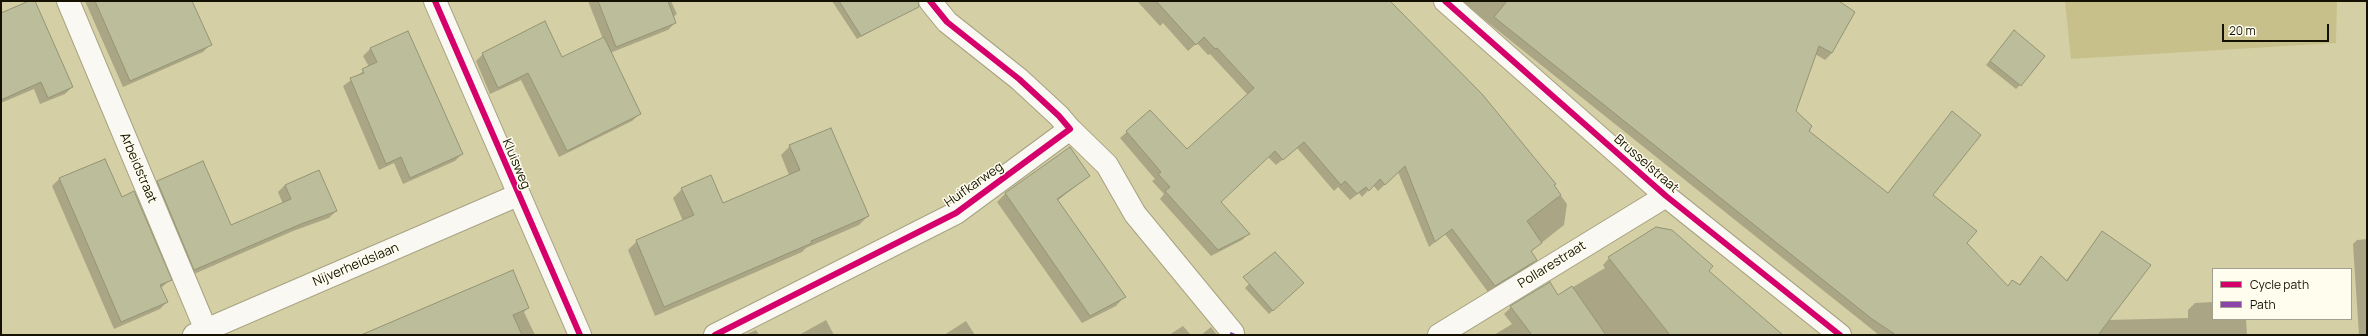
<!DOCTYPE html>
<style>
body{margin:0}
#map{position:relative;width:2368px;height:336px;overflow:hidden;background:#d5cfa5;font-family:Manrope,sans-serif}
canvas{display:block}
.frame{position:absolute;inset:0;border:2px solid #141100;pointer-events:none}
.legend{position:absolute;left:2212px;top:268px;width:140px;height:52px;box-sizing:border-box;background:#fffdee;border:1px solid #a19f8f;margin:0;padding:5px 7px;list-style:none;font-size:12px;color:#141100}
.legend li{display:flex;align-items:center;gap:8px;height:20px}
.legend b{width:20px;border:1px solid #a19f8f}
.scale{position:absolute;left:2222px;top:24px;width:107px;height:18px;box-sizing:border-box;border:2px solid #141100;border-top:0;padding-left:5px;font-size:12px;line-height:14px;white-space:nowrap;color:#141100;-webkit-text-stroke:3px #fffdee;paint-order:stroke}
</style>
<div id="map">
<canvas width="2368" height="336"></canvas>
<div class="frame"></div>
<ul class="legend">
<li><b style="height:5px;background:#d6006c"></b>Cycle path</li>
<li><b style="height:5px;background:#8e44ad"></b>Path</li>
</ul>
<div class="scale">20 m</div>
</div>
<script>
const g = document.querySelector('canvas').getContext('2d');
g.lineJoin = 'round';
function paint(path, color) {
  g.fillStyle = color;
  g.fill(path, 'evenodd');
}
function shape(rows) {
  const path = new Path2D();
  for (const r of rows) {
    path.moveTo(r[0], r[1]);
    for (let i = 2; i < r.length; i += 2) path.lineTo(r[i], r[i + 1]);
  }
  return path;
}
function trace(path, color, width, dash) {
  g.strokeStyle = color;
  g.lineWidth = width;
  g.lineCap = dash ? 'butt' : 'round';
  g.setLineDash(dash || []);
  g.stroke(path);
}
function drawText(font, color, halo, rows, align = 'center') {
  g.font = font + ' Manrope,sans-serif';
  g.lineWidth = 3;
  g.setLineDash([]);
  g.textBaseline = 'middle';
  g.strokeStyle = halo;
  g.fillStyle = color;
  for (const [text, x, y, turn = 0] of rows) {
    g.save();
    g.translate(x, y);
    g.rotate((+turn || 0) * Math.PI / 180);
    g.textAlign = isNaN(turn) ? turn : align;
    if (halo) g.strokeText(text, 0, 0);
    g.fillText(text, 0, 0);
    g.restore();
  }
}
paint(shape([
 [2065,1,2337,1,2336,43,2071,59]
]), '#c8c08a');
paint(shape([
 [31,1,34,1,72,87,65,94,40,104,34,89,1,103,1,14],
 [85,1,172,1,210,45,203,52,123,87],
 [588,1,671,1,677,14,673,17,675,23,668,30,610,53,640,114,632,121,559,157,521,80,490,94,476,61,483,54,561,58,603,39],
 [832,1,883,1,893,19,857,39],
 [1137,1,1388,1,1553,185,1567,204,1564,225,1530,252,1536,260,1529,267,1488,292,1445,234,1429,247,1398,172,1378,191,1373,185,1362,197,1359,193,1350,200,1338,187,1334,191,1297,148,1276,165,1268,157,1220,202,1248,234,1242,240,1211,256,1160,199,1164,194,1152,181,1155,179,1120,138,1150,111,1187,151,1248,95,1210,54,1208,55,1197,43,1188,51,1163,23,1160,26],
 [1461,1,1842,1,1841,4,1854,13,1832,53,1825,60,1815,54,1795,111,1807,131,1887,194,1952,113,1931,195,1965,243,2007,287,2013,281,2019,285,2041,257,2065,282,2102,232,2108,320,2188,318,2188,310,2195,303,2213,302,2213,319,2246,319,2247,335,1879,335],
 [408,32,462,154,455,161,403,184,394,163,379,170,343,86,369,67,363,56,370,49],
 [2010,36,2020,85,2016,89,1986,65],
 [790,146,868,216,859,225,806,248,802,252,655,316,628,250,637,241,683,221,673,198,682,189,723,204,789,175,781,155],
 [1070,149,1089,176,1057,201,1124,297,1116,306,1082,323,997,202,1005,194],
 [105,160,121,198,170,280,161,288,167,302,160,309,114,329,52,186,59,179],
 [158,182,231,226,283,204,278,192,285,185,336,211,329,218,293,231,187,277,151,189],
 [2367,239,2367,335,2359,335,2353,244,2357,240],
 [1610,257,1708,271,1780,335,1494,335,1512,324,1504,314,1511,307,1558,296,1605,268,1603,265],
 [1249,284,1298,287,1269,314,1245,288],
 [528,308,524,312,535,335,365,335],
 [826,320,834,335,799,335],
 [966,321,975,335,944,335],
 [1183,326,1191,335,1169,335],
 [1211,327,1217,335,1201,335],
 [756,330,759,335,745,335]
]), '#0003');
const building = shape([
 [29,1,35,1,73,87,48,98,41,82,1,100,1,13,29,1],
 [95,1,192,1,212,45,130,81,95,1],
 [598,1,668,1,676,23,616,47,598,1],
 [839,1,918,1,919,7,861,36,839,1],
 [1156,1,1390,1,1482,94,1556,184,1554,185,1561,195,1527,221,1542,243,1531,251,1537,260,1495,286,1452,229,1435,242,1405,166,1385,185,1380,179,1369,191,1366,187,1357,194,1345,181,1341,185,1304,142,1283,160,1275,151,1221,202,1250,234,1218,250,1165,191,1170,187,1158,174,1161,172,1126,131,1150,110,1187,149,1254,88,1217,48,1215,49,1204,37,1196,45,1156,1],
 [1507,1,1839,1,1855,12,1832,53,1819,46,1796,111,1812,126,1809,131,1888,193,1952,111,1981,135,1933,195,1977,231,1967,243,2008,286,2012,280,2020,285,2041,256,2067,281,2102,231,2151,265,2098,335,1896,335,1872,319,1494,17,1507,1],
 [545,21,562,57,604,37,641,114,567,151,528,73,498,88,482,53,545,21],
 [2014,30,2045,56,2021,86,1990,61,2014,30],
 [408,31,463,154,410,178,401,157,386,164,350,78,364,73,362,69,377,62,370,48,408,31],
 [831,128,869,216,811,241,812,243,664,307,636,240,694,215,681,188,711,175,723,203,800,170,789,145,831,128],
 [1070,147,1090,176,1057,199,1126,297,1090,316,1005,193,1070,147],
 [105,159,122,197,134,191,172,280,160,285,168,302,121,322,59,178,105,159],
 [203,161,231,225,291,199,285,185,319,170,337,211,301,224,194,270,157,181,203,161],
 [1656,227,1672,230,1713,266,1709,271,1783,335,1670,335,1608,257,1656,227],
 [1275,252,1304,283,1273,311,1243,277,1275,252],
 [513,270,529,308,513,315,522,335,361,335,513,270],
 [1550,282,1558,295,1572,286,1606,335,1532,335,1510,306,1550,282]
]);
paint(building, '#bcbd9b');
trace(building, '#939474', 1);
const minor = shape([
 [68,1,208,335],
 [435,1,580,335],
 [1445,1,1666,196,1840,335],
 [1070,129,1107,165,1135,214,1233,333],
 [194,335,518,195],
 [715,335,956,213,1070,129,1059,116,1019,79,947,22,930,1],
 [1439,335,1666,196]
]);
trace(minor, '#a7a281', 24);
trace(minor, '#f9f8f2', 22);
trace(shape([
 [1232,335,1233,333]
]), '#8e44ad', 5, [10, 5]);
trace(shape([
 [435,1,580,335],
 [1445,1,1666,196,1840,335],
 [715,335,956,213,1070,129,1059,116,1019,79,947,22,930,1]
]), '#d6006c', 6);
drawText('13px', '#141100', '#fffdee', [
 ["Kluisweg",516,164,67],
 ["Brusselstraat",1646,164,41],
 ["Arbeidstraat",138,168,67],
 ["Huifkarweg",974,185,-35],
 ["Nijverheidslaan",356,265,-23],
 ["Pollarestraat",1552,265,-32]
]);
</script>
